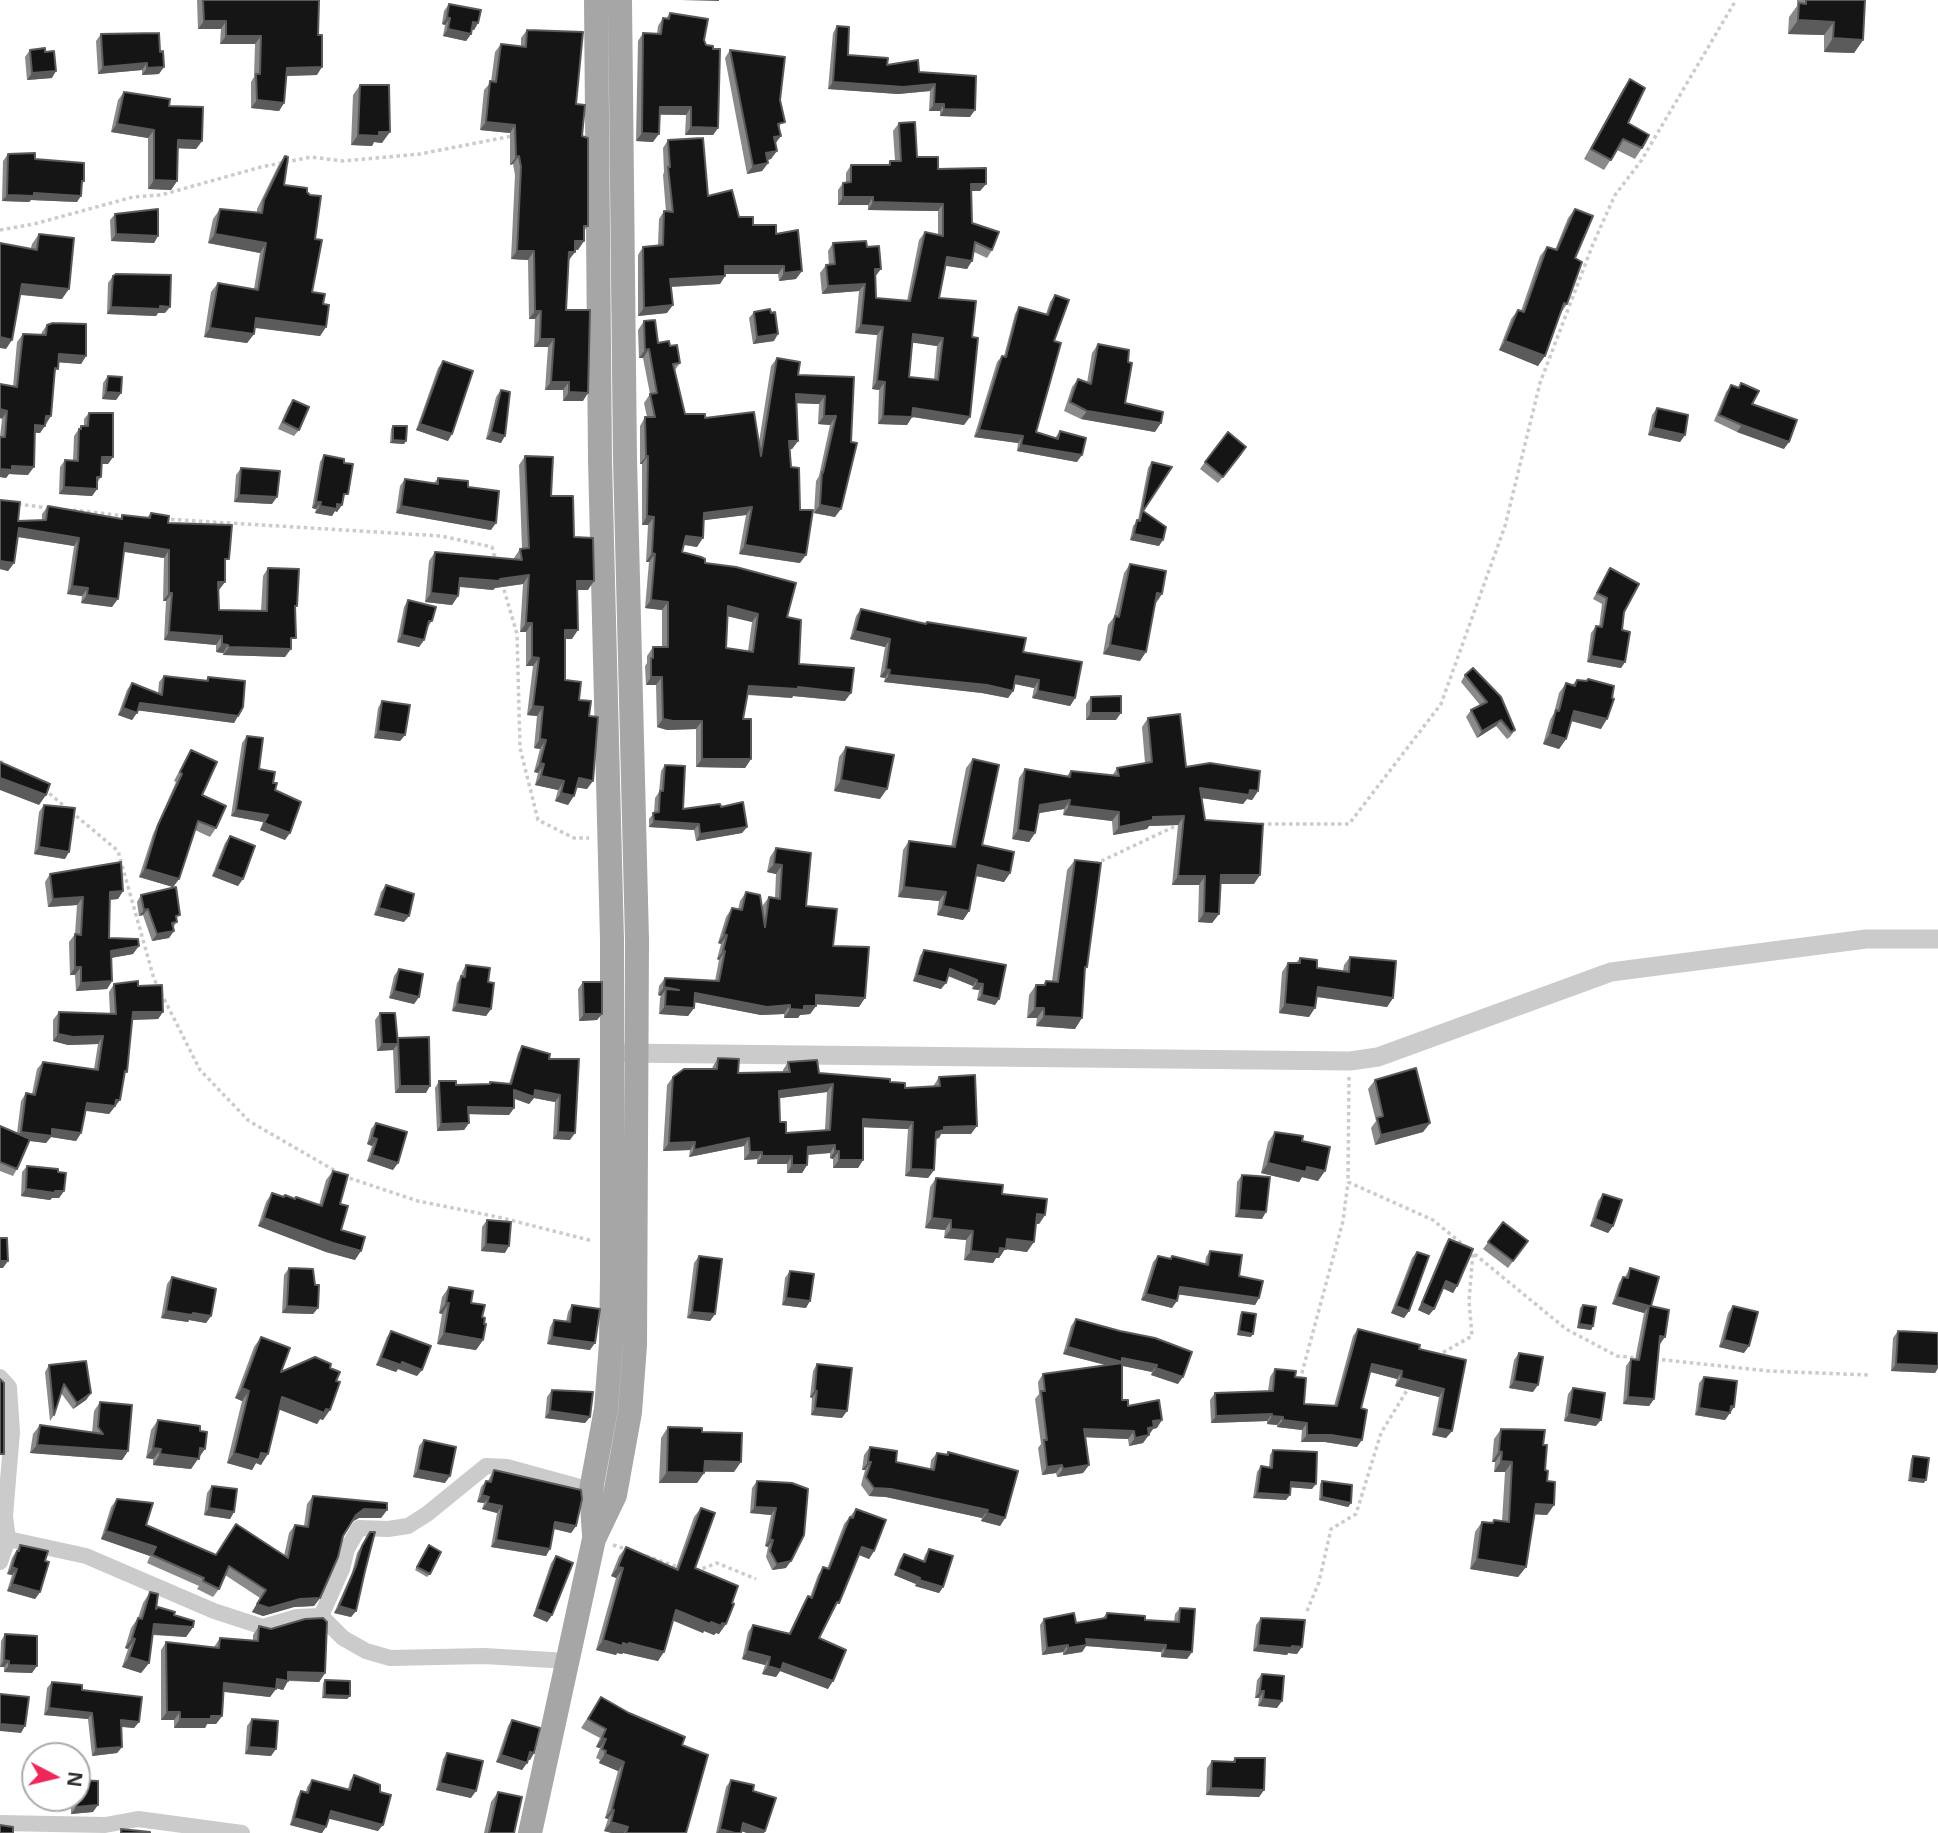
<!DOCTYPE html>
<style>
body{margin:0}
#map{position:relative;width:1938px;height:1833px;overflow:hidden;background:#fff;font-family:"Open Sans",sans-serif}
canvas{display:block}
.north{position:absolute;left:21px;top:1742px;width:70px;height:70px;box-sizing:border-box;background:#fff;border:2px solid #ababab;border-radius:50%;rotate:97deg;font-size:19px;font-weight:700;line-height:28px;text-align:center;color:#2e2e2e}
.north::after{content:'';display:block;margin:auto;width:24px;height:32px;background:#ed275a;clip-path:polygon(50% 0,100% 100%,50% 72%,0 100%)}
</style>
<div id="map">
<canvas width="1938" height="1833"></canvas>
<div class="north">N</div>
</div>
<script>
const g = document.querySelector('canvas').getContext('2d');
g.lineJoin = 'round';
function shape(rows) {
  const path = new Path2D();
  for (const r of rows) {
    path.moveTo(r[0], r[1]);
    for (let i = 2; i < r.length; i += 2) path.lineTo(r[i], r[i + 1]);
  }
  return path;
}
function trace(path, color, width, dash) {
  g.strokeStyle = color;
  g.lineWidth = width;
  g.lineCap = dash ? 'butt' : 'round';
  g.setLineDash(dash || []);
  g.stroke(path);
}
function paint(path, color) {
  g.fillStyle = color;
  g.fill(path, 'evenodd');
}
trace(shape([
 [0,230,34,224,133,197,161,195,261,167,311,157,343,161,420,154,512,136],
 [18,504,48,508],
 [73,510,125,516],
 [164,519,441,536,492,547,496,562],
 [502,583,517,634,520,748,538,820,574,838,589,838],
 [0,761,11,768],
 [44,789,118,851,154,979,200,1070,249,1121,346,1177,418,1201,498,1217,593,1241],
 [1261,824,1349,824,1441,704,1505,526,1540,383,1593,244,1615,195,1641,161,1736,0],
 [1095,864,1180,824],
 [1349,1077,1348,1182,1433,1220,1566,1329,1617,1356,1640,1358],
 [1437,1356,1472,1336,1469,1301,1473,1252],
 [1655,1359,1769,1371,1868,1375],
 [1300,1380,1343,1221,1348,1182],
 [613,1545,629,1550],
 [646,1556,678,1567],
 [696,1571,717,1563,756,1579],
 [1307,1611,1319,1582,1331,1529,1356,1514,1381,1433,1409,1387]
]), '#cbcbcb', 3.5, [3.5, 3.5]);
trace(shape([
 [0,1377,9,1387,12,1432,5,1516,8,1539],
 [0,1562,8,1539,86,1556,214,1611,263,1627,297,1617,321,1616,342,1569,347,1549,359,1528,388,1529,408,1526,427,1514,486,1466,507,1467,598,1492],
 [321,1616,343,1638,366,1651,390,1658,484,1656,568,1661],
 [0,1823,105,1825,138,1819,242,1833]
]), '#cbcbcb', 16);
trace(shape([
 [623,1053,1350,1061,1378,1057,1611,972,1866,939,1938,939]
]), '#cbcbcb', 19);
trace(shape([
 [594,1535,591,1490,606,1409,611,1343,612,1278,612,940,600,460,596,0],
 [530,1833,594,1539,615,1495,630,1412,635,1345,637,940,625,459,620,0]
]), '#a6a6a6', 24);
paint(shape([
 [197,0,319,0,317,75,286,76,284,103,279,111,251,108,251,82,254,77,255,44,220,44,221,29,198,29],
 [1797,0,1865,0,1863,40,1854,53,1824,52,1824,35,1788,34,1789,17,1797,6],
 [449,4,478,23,474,30,472,30,471,34,466,41,443,36,445,25,442,24,444,11],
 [670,13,704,40,718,128,713,135,685,135,686,115,660,115,653,142,636,141,638,41,643,33,657,34,658,26,663,18,666,19],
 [837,26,848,55,887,65,919,72,970,117,940,116,940,111,929,111,930,91,898,94,828,89,833,33],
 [527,30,576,104,582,136,588,226,584,231,578,250,575,250,575,252,568,260,566,310,583,401,563,401,563,390,545,390,548,347,534,347,535,319,529,319,528,260,511,259,515,175,513,164,510,165,510,133,480,130,484,90,491,82,495,52,501,44,521,47,521,38],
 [159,33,159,74,142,75,142,70,98,74,96,41,101,34],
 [30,50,52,78,27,80,25,57],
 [730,50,780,100,780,130,771,159,768,160,768,163,762,171,747,174,725,58],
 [1630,79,1628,123,1642,148,1635,159,1617,150,1604,170,1584,159,1623,89],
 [360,85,382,143,374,142,372,146,351,145,353,95],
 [124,92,169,106,202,141,196,149,178,148,177,181,171,190,148,189,148,138,111,132,118,100],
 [899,123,917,157,938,169,986,184,980,191,972,191,972,223,992,250,987,258,974,252,967,269,946,266,939,298,972,337,964,425,912,417,907,425,878,424,879,390,872,389,877,335,855,333,859,291,822,294,820,273,826,265,829,265,828,251,833,243,867,247,875,277,876,298,907,301,919,240,925,232,938,235,938,211,868,210,868,205,838,205,838,190,843,183,846,182,846,173,851,165,888,165,890,161,895,161,893,131],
 [912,342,937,346,934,380,909,377],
 [668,140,708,196,753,225,776,234,796,279,779,281,778,274,725,274,725,276,720,284,671,287,667,313,638,316,638,255,643,247,658,245,659,219,664,211,666,212,663,175,664,172,663,148],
 [8,154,35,159,84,181,82,185,77,202,31,200,29,202,2,201,3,161],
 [285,156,284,185,307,192,315,239,312,292,323,304,326,327,320,336,255,328,254,334,247,343,204,337,211,292,218,283,254,289,260,253,208,243,213,219,220,209,257,213,257,209,278,166],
 [1575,209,1575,258,1567,304,1561,313,1538,366,1499,350,1511,319,1518,310,1521,311,1540,256,1547,247,1555,250,1568,218],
 [115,214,158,236,154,243,111,241,110,220],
 [39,234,62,299,20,295,6,349,32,244],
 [113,276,165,313,158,313,156,316,107,314,108,283],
 [1055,295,1054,341,1036,432,1055,438,1060,431,1077,462,1017,451,1018,443,974,437,997,362,1002,356,1004,356,1015,314,1019,307,1046,314,1050,302],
 [754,312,774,341,753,344,749,318],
 [644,321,658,343,670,346,680,363,675,370,685,414,705,418,759,442,771,366,777,358,798,375,854,377,835,517,814,513,816,481,819,476,830,425,818,424,819,404,797,403,798,441,792,449,790,449,800,563,739,554,746,515,704,520,697,547,684,545,682,552,705,563,787,617,799,664,845,701,793,696,792,698,747,695,743,719,751,759,745,768,696,767,696,729,667,730,657,727,656,685,646,685,645,666,647,663,647,656,653,647,662,647,662,610,645,608,649,562,646,562,648,525,642,525,642,464,640,464,640,426,645,417,647,417,644,403,650,394,643,358,639,358,638,330],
 [728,616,752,622,748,651,726,648],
 [47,325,86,356,81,364,59,362,55,373,45,424,40,433,35,433,28,475,9,474,6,478,0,477,0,437,2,419,13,387,17,342,23,334,41,335,42,332],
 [1098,344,1128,362,1125,403,1155,432,1081,419,1064,411,1072,387,1078,379,1087,383,1092,353],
 [443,361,448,441,416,430,438,368],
 [108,376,121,393,116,400,102,399,103,383],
 [1741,383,1752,404,1784,449,1737,432,1714,421,1726,392,1731,385,1738,388],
 [501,390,501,443,486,439,496,397],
 [293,400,299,430,294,436,278,429,288,407],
 [1657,408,1685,435,1680,442,1648,435,1652,415],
 [89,413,113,457,108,464,102,464,101,477,97,483,97,489,92,496,59,494,60,467,65,460,73,461,74,436,81,426,84,426,84,419],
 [393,426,406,441,404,444,390,443,391,429],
 [1242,454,1218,483,1200,469,1205,462],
 [324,455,343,501,337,512,335,511,332,516,315,513,316,509,312,508,320,462],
 [525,456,551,496,574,537,588,590,578,590,572,639,565,639,565,680,589,716,587,789,577,787,568,805,555,801,558,790,535,785,538,773,534,772,540,749,534,748,537,716,527,715,533,666,526,666,526,632,520,632,523,584,495,588,493,590,459,587,458,596,452,605,425,602,429,561,435,552,514,559,514,558,520,549,522,549,519,465],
 [1152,462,1143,511,1159,546,1130,540,1133,526,1138,520,1148,468],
 [241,468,272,504,234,502,236,475],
 [438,478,491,530,396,513,400,486,405,479,434,483],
 [0,500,18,521,42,520,42,514,48,506,120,519,122,515,147,518,151,513,168,523,225,564,225,582,218,590,219,610,261,611,263,576,268,568,295,609,291,645,285,657,223,655,223,653,216,652,216,645,164,640,166,601,163,601,164,558,124,552,112,607,81,603,82,596,67,594,74,546,17,537,14,563,8,571,0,569],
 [1130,564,1140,661,1103,654,1108,625,1114,617,1124,573],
 [1610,568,1624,612,1622,630,1625,662,1621,668,1587,662,1591,633,1596,626,1599,627,1602,604,1593,599],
 [408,600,432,621,427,628,424,640,419,647,397,642,404,607],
 [861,609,925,624,927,622,1023,652,1075,698,1070,706,1032,698,1034,688,1014,684,1013,691,1008,698,982,693,884,682,885,678,880,677,885,647,850,639,856,616],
 [1465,675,1515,730,1510,737,1507,739,1496,726,1477,738,1466,717,1471,710,1480,705,1461,682],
 [164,676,206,680,208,677,238,716,234,723,137,710,132,720,118,715,127,690,132,683,158,694,159,682],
 [1577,680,1601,729,1571,721,1566,739,1559,749,1543,744,1550,720,1554,713,1559,693,1566,683,1572,685],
 [1091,697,1116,720,1086,720,1086,704],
 [382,701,405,735,400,741,374,738,378,708],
 [1148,718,1186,767,1258,791,1252,800,1247,799,1243,804,1201,798,1205,820,1254,884,1220,884,1219,914,1212,923,1198,922,1199,885,1172,885,1178,825,1149,826,1147,829,1113,835,1112,821,1063,815,1064,809,1038,813,1035,833,1029,842,1012,839,1019,778,1025,769,1067,776,1071,771,1112,776,1117,768,1145,763,1142,727],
 [247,736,259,769,273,783,285,840,260,830,263,822,231,816,242,743],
 [846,747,880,799,834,791,839,757],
 [191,750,202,795,216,828,210,837,195,830,179,879,173,887,139,877,153,834,176,782,174,781,186,758],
 [973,759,982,845,1010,873,1004,882,976,876,969,911,963,920,937,915,939,901,898,897,903,850,909,841,951,847,966,768],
 [665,765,683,809,747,827,742,833,696,841,694,830,649,827,649,819,654,813,655,798,659,792,661,771],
 [44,805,65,859,34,854,39,812],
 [230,836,238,886,212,876,225,843],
 [776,848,806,906,833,946,859,1007,816,1004,816,1006,810,1014,800,1015,798,1018,784,1018,784,1014,761,1015,694,1002,694,1008,688,1016,659,1014,660,998,661,996,658,995,659,986,665,978,715,981,719,960,717,959,721,944,718,943,726,917,732,908,738,910,740,901,746,892,762,911,763,905,769,897,775,898,776,874,767,872,770,857],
 [1075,860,1087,967,1085,971,1075,1029,1036,1026,1037,1018,1027,1018,1029,995,1036,985,1043,985,1046,981,1052,981,1067,870],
 [50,874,123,891,118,899,110,900,109,938,133,954,111,958,112,981,107,989,76,991,75,975,70,975,69,942,75,934,77,905,48,907,45,882],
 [386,885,404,922,374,915,381,892],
 [141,895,177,920,169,938,152,941,143,915,139,916,137,902],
 [924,950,1006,965,999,999,995,1005,977,1000,979,990,972,989,973,986,948,976,941,989,913,981,920,956],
 [1350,957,1393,998,1387,1007,1317,997,1309,1017,1279,1013,1282,972,1288,963,1296,963,1300,958,1317,968,1343,971,1344,965],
 [466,965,488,982,491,1009,486,1016,452,1011,457,983,461,977,462,972],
 [399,969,419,997,414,1004,389,998,394,976],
 [583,982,602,1014,597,1020,579,1021,578,989],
 [114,984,138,986,163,1012,158,1019,132,1020,120,1100,109,1114,86,1111,81,1133,76,1141,51,1137,46,1143,29,1141,17,1169,13,1176,0,1171,0,1126,17,1133,21,1101,26,1093,32,1094,37,1069,43,1062,94,1069,98,1044,68,1045,53,1041,53,1020,59,1012,110,1014,109,992],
 [380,1013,397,1039,426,1093,395,1093,393,1050,377,1051,375,1020],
 [522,1046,549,1059,579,1059,570,1140,553,1139,555,1102,534,1098,529,1104,514,1098,514,1108,509,1115,468,1114,469,1123,464,1130,437,1131,435,1088,439,1081,456,1085,489,1084,490,1082,509,1084,518,1053],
 [718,1058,738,1073,783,1072,783,1070,788,1062,819,1073,890,1082,905,1088,934,1087,934,1085,939,1077,971,1134,941,1134,939,1138,936,1139,934,1170,928,1178,905,1176,908,1129,863,1127,863,1160,858,1168,833,1168,833,1159,830,1158,830,1153,808,1155,807,1165,802,1173,787,1173,787,1164,757,1164,757,1159,744,1160,744,1146,689,1157,690,1150,663,1151,667,1085,673,1077,712,1069,713,1066],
 [827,1092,825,1130,786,1133,780,1122,779,1098],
 [1375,1080,1430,1123,1423,1132,1375,1145,1371,1128,1376,1121,1368,1089],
 [376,1123,393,1170,367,1161,372,1146,367,1144,371,1129],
 [1275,1132,1302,1141,1318,1181,1302,1177,1299,1182,1261,1173,1268,1142],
 [27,1166,58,1172,64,1191,59,1198,52,1198,50,1200,21,1196,22,1172],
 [333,1171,340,1204,341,1230,355,1260,326,1252,258,1226,266,1202,272,1193,283,1197,319,1205,326,1180],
 [1242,1175,1262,1219,1235,1217,1237,1182],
 [936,1178,1002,1194,1045,1215,1039,1224,1036,1224,1027,1252,1005,1249,999,1258,996,1258,993,1263,964,1260,966,1240,944,1238,945,1230,925,1228,930,1187],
 [1603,1194,1613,1226,1608,1233,1590,1226,1598,1201],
 [487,1220,505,1253,481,1251,482,1227],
 [1503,1222,1528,1241,1508,1268,1483,1249],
 [1449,1239,1457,1286,1453,1293,1443,1288,1434,1309,1429,1315,1418,1310,1445,1245],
 [1210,1251,1239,1276,1259,1298,1255,1305,1178,1294,1172,1308,1141,1300,1153,1262,1158,1256,1170,1259,1172,1256,1205,1264,1206,1257],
 [1417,1252,1409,1311,1404,1318,1391,1313,1412,1258],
 [699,1256,715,1314,710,1321,687,1318,694,1263],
 [289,1268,315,1285,318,1308,313,1314,282,1313,284,1275],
 [1630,1268,1651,1306,1660,1344,1659,1344,1654,1399,1649,1406,1623,1404,1626,1366,1631,1359,1635,1360,1644,1313,1612,1304,1619,1283,1623,1277,1625,1277],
 [790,1271,806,1308,782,1305,785,1278],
 [172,1277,211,1316,206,1323,189,1320,188,1322,161,1318,167,1284],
 [449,1287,471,1303,482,1317,484,1324,483,1340,476,1350,437,1344,442,1314,439,1313,442,1297],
 [572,1305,590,1350,547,1344,550,1327,554,1320,566,1322,568,1312],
 [1583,1305,1593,1326,1591,1330,1577,1328,1580,1308],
 [1733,1306,1744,1353,1719,1347,1728,1313],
 [1242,1312,1251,1337,1237,1335,1240,1315],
 [1076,1319,1120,1331,1178,1384,1151,1375,1152,1372,1122,1366,1122,1400,1157,1428,1153,1429,1143,1443,1129,1446,1128,1439,1086,1437,1089,1465,1083,1473,1057,1477,1056,1473,1042,1475,1038,1448,1041,1444,1035,1399,1039,1394,1038,1382,1043,1374,1106,1365,1063,1354,1071,1326],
 [1358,1329,1419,1349,1466,1360,1452,1431,1446,1438,1432,1435,1439,1397,1395,1386,1397,1379,1370,1372,1361,1408,1357,1447,1325,1442,1301,1442,1302,1430,1277,1427,1277,1425,1267,1424,1267,1421,1211,1423,1210,1400,1215,1393,1268,1391,1270,1377,1275,1369,1295,1377,1304,1404,1334,1406,1353,1336],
 [391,1331,417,1376,398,1369,396,1372,376,1365,387,1337],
 [1898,1331,1938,1333,1938,1368,1935,1373,1891,1371,1893,1338],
 [261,1337,281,1372,330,1368,323,1420,320,1419,317,1424,279,1409,261,1465,256,1463,252,1470,227,1463,242,1401,235,1398,254,1347],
 [1519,1353,1533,1392,1509,1388,1514,1360],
 [817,1364,842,1418,811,1415,812,1398,810,1397,813,1371],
 [49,1365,91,1393,86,1400,73,1409,61,1393,54,1415,50,1421,45,1372],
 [1704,1377,1734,1407,1725,1420,1695,1415,1699,1383],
 [1573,1388,1596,1426,1564,1421,1568,1394],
 [552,1390,590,1417,585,1423,545,1418,547,1397],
 [100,1402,128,1451,122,1460,30,1453,33,1434,40,1425,92,1433,94,1411],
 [158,1420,200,1431,199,1457,191,1469,153,1465,153,1459,146,1458,151,1430],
 [668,1427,702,1432,734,1472,704,1472,697,1483,659,1483,661,1438],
 [1501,1429,1543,1445,1545,1470,1554,1505,1547,1515,1534,1514,1526,1567,1518,1577,1470,1569,1475,1532,1482,1522,1492,1523,1494,1520,1502,1521,1505,1472,1494,1472,1495,1462,1492,1462,1494,1439],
 [424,1440,445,1483,413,1477,419,1446],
 [870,1447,896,1462,930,1469,931,1460,937,1453,946,1454,948,1452,1005,1518,1000,1526,981,1521,982,1518,886,1497,869,1496,861,1485,865,1470,862,1470,864,1455],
 [1273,1450,1312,1489,1290,1487,1286,1500,1253,1498,1257,1472,1261,1466,1269,1467,1270,1455],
 [1913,1456,1924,1483,1908,1481,1911,1459],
 [494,1470,576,1526,571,1533,554,1529,546,1556,491,1547,497,1513,482,1509,484,1503,477,1502,481,1487,486,1481,488,1481,490,1477],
 [757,1481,792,1483,786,1568,772,1570,766,1557,768,1547,765,1546,771,1515,750,1513,752,1488],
 [1322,1481,1351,1503,1348,1507,1319,1500,1320,1484],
 [212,1486,234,1512,230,1519,204,1515,207,1493],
 [313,1496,387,1510,381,1518,359,1518,351,1522,343,1536,320,1598,314,1606,294,1607,263,1616,252,1612,260,1598,225,1575,219,1589,213,1597,197,1589,199,1586,147,1563,150,1556,101,1539,111,1507,117,1499,146,1525,216,1555,284,1556,289,1533,295,1525,304,1526,307,1504],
 [701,1508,695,1568,719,1634,716,1633,714,1635,704,1631,703,1633,673,1620,658,1661,623,1653,622,1654,617,1653,616,1655,596,1650,616,1578,611,1576,619,1556,626,1547,676,1568,694,1517],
 [856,1509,874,1551,869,1559,859,1555,834,1610,833,1610,819,1638,828,1689,780,1671,776,1677,762,1674,765,1665,742,1659,748,1632,753,1625,789,1633,803,1604,808,1596,810,1597,818,1575,823,1567,827,1569,844,1524],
 [370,1532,365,1571,356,1611,351,1617,334,1613,352,1573,357,1553],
 [20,1545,45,1561,40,1592,35,1599,7,1591,12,1575,7,1574,12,1558],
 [426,1549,430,1574,427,1577,415,1570],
 [929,1549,943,1587,939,1593,915,1586,916,1584,894,1575,900,1559,904,1554,923,1561,925,1555],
 [556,1556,552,1615,547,1622,533,1616,551,1563],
 [150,1592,156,1609,174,1615,193,1627,186,1637,152,1635,149,1663,141,1673,122,1667,128,1649,125,1648,131,1628,138,1618,143,1603],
 [1180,1608,1192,1652,1187,1659,1161,1657,1161,1652,1086,1646,1082,1652,1063,1655,1063,1652,1042,1655,1040,1625,1044,1619,1076,1623,1102,1619,1107,1613,1145,1620,1174,1622,1175,1614],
 [1261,1618,1297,1654,1288,1653,1287,1655,1253,1651,1256,1625],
 [259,1626,325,1673,319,1682,288,1681,283,1690,276,1688,270,1697,224,1692,222,1716,216,1724,207,1724,205,1728,174,1728,174,1720,161,1720,161,1650,166,1642,214,1647,220,1638,253,1641,253,1635],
 [5,1634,32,1673,4,1672,4,1667,0,1667,1,1641],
 [1262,1674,1277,1708,1258,1706,1259,1698,1255,1698,1257,1680],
 [325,1680,350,1696,347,1699,322,1698,323,1683],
 [52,1682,82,1690,139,1722,134,1728,121,1727,122,1747,117,1753,92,1756,88,1719,44,1715,47,1688],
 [601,1697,682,1745,686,1833,612,1833,604,1831,608,1819,605,1818,618,1771,599,1763,600,1760,596,1758,600,1748,596,1747,600,1738,581,1728],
 [252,1719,271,1756,245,1754,247,1726],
 [512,1720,534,1753,530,1760,528,1759,522,1770,496,1762,508,1726],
 [447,1753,471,1798,436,1790,443,1759],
 [1235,1758,1264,1790,1259,1797,1206,1795,1207,1768,1212,1761,1232,1762],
 [354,1775,378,1831,329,1818,322,1833,290,1825,297,1798,301,1791,306,1792,307,1787,312,1780,348,1789,350,1781],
 [731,1780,753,1791,765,1831,764,1833,747,1833,741,1831,741,1833,716,1833,726,1787],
 [498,1792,514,1833,484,1833,491,1802],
 [71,1798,77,1798,93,1812,71,1814]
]), '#8a8a8a');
paint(shape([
 [681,0,719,0,719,1],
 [447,17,450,18,445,25,442,24],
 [1798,20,1834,22,1824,35,1788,34],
 [204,21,226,21,221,29,198,29],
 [473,22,478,23,474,30,468,29],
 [448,29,471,34,466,41,443,36],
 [226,36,261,36,255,44,220,44],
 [1833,38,1863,40,1854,53,1824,52],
 [147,63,142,70,98,74,103,67],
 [164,67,159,74,142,75,147,68],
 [322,67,317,75,281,76,287,68],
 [56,71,52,78,27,80,32,73],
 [833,82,935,84,930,91,898,94,828,89],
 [257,100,284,103,279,111,251,108],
 [934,104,944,104,940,111,929,111],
 [660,107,691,107,686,115,655,114],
 [944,109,975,110,970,117,940,116],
 [486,122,515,125,510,133,480,130],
 [117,124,154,130,148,138,111,132],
 [691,127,718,128,713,135,685,135],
 [379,132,390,132,382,143,374,142,372,146,351,145,358,135],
 [642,133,659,134,653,142,636,141],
 [781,136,775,144,774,137],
 [178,140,202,141,196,149,172,148],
 [777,151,771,159,760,161,766,153],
 [519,156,513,164,510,165,516,157],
 [768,163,762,171,747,174,753,166],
 [154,180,177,181,171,190,148,189],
 [971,184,986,184,980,191,966,191],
 [34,193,81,196,77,202,31,200,29,202,2,201,7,195],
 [843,197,873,197,868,205,838,205],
 [873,202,943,204,938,211,868,210],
 [116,234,158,236,154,243,111,241],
 [215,234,266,243,260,253,208,243],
 [575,241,584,241,578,250,569,249],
 [517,251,534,251,528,260,511,259],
 [569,252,575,252,569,260,563,260],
 [947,257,972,261,967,269,942,265],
 [725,266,784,266,778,274,719,274],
 [875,269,881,269,875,277],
 [802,271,796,279,779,281,784,273],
 [725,276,720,284,665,287,670,279],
 [22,284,69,289,62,299,15,294],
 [865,284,859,291,822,294,828,286],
 [673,305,667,313,638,316,644,308],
 [160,306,170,307,165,313,158,313,156,316,107,314,111,307],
 [535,311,541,311,535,319,529,319],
 [256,318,326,327,320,336,250,327],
 [861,325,883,327,877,335,855,333],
 [210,328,254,334,247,343,204,337],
 [778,334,774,341,753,344,757,337],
 [913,334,943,338,937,346,908,342],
 [0,337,12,340,6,349,0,348],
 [540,339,554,339,548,347,534,347],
 [1505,341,1545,356,1538,366,1499,350],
 [649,349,643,358,639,358,645,350],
 [59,354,86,356,81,364,54,362],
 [877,381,885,382,879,390,872,389],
 [551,382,569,382,563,390,545,390],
 [106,392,121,393,116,400,102,399],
 [569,392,588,393,583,401,563,401],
 [796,394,825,396,819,404,790,403],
 [913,408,970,417,964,425,907,416],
 [0,409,7,411,2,419,0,418],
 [1087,411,1161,423,1155,432,1081,419],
 [46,416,51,416,46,424],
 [824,416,836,416,830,425,818,424],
 [883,416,912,417,907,425,878,424],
 [420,424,452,434,448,441,416,430],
 [35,425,45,426,40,433,30,432],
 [1742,425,1789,442,1784,449,1737,432],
 [1653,428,1685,435,1680,442,1648,435],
 [979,430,1023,436,1018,443,974,437],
 [491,432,505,436,501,443,486,439],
 [393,440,406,441,404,444,390,443],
 [789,441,798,441,792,449,783,450],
 [1021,445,1082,455,1077,462,1017,451],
 [646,456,648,456,642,464,640,464],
 [102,457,113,457,108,464,98,464],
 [12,466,34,467,28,475,9,474,6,478,0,477,0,469],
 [64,487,97,489,92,496,59,494],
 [239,495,277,497,272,504,234,502],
 [316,502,321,502,316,509,312,508],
 [337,504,342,505,337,512,335,511,332,516,315,513,320,506],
 [820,505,841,509,835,517,814,513],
 [401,506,496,523,491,530,396,513],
 [752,507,746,515,698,521,704,513],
 [647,516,654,517,648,525,642,525],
 [19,528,79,538,74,546,13,536],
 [1134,534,1163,540,1159,546,1130,540],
 [686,536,703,538,697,547,680,544],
 [125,543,169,550,164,558,120,551],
 [745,545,806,555,800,563,739,554],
 [652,553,655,554,649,562,646,562],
 [0,561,14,563,8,571,0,569],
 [529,575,523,584,495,588,493,590,454,586,460,578],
 [577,581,594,581,588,590,571,590],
 [218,582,225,582,219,590,212,590],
 [72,586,88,588,82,596,67,594],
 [169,593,172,593,166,601,163,601],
 [431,593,458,596,452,605,425,602],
 [1157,593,1162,594,1156,603],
 [87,595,118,599,112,607,81,603],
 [651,600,668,602,662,610,645,608],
 [728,606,758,614,752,622,722,615],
 [526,623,532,623,526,632,520,632],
 [565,630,578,630,572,639,559,639],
 [855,631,890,639,885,647,850,639],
 [169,632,222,636,216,645,164,640],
 [402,635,424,640,419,647,397,642],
 [222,644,228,645,223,653,216,652],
 [1110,645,1146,652,1140,661,1103,654],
 [229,647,291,649,285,657,223,655],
 [1591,656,1625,662,1621,668,1587,662],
 [532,657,539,658,533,666,526,666],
 [886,669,890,670,885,678,880,677],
 [889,675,987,685,1013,691,1008,698,982,693,884,682],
 [1016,676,1039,680,1034,688,1011,683],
 [651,677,662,677,656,685,646,685],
 [749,686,798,687,851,693,845,701,793,696,792,698,743,694],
 [1038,691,1075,698,1070,706,1032,698],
 [140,703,238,716,234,723,135,710],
 [533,706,543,707,537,716,527,715],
 [123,708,137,713,132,720,118,715],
 [1574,711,1607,719,1601,729,1568,720],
 [1091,713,1121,713,1116,720,1086,720],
 [663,719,702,721,696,729,667,730,657,727],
 [1501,720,1496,726,1477,738,1482,731],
 [378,731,405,735,400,741,374,738],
 [1550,734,1566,739,1559,749,1543,744],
 [540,739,546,740,540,749,534,748],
 [702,759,751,759,745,768,696,767],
 [540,763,544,764,538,773,534,772],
 [541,776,564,781,558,790,535,785],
 [0,778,46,795,39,805,0,790],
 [579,778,593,781,587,789,573,787],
 [841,780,887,789,880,799,834,791],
 [1200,788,1250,790,1258,791,1252,800,1247,799,1243,804,1194,797],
 [561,793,574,796,568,805,555,801],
 [1070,800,1064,809,1034,814,1040,805],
 [1069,806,1119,812,1112,821,1063,815],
 [236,810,268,815,263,822,231,816],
 [1184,816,1178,825,1149,826,1147,829,1113,835,1119,827,1153,817],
 [654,821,699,824,694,830,649,827],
 [264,823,290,833,285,840,260,830],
 [747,827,742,833,696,841,700,834],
 [1018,830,1035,833,1029,842,1012,839],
 [39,847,69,852,65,859,34,854],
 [774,864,782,865,776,874,767,872],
 [978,865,1010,873,1004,882,972,875],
 [145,869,179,879,173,887,139,877],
 [217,869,243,879,238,886,212,876],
 [1221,875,1260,875,1254,884,1215,884],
 [1178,876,1205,876,1199,885,1172,885],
 [904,887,946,892,939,901,898,897],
 [123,891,118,899,104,900,110,892],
 [83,897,77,905,48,907,53,899],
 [943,906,969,911,963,920,937,915],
 [379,908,409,916,404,922,374,915],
 [148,909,143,915,139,916,144,910],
 [1204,913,1219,914,1212,923,1198,922],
 [174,931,169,938,152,941,157,934],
 [724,934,727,935,721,944,718,943],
 [139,946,133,954,105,959,111,951],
 [723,951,725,951,719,960,717,959],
 [75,967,81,967,75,975,70,975],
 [950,969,977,980,973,986,946,975],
 [917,975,946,983,941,989,913,981],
 [112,981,107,989,76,991,81,983],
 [977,983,983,984,979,990,972,989],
 [664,987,679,990,666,989,661,996,658,995],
 [1318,987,1393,998,1387,1007,1311,996],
 [394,991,419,997,414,1004,389,998],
 [695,993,790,1005,784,1014,761,1015,689,1001],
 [816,995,865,998,859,1007,810,1004],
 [982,995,999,999,995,1005,977,1000],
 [457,1004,491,1009,486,1016,452,1011],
 [1285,1004,1315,1008,1309,1017,1279,1013],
 [665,1006,694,1008,688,1016,659,1014],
 [804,1006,816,1006,810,1014,800,1015,798,1018,784,1018,790,1009],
 [1035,1008,1044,1008,1037,1018,1027,1018],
 [133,1012,163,1012,158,1019,128,1020],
 [584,1014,602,1014,597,1020,579,1021],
 [1044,1016,1082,1018,1075,1029,1036,1026],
 [58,1034,103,1036,98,1044,68,1045,53,1041],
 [382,1044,398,1044,393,1050,377,1051],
 [833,1084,827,1092,773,1099,779,1091],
 [400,1086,430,1086,426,1093,395,1093],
 [514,1090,535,1090,560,1095,555,1102,534,1098,529,1104,509,1097],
 [116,1100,120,1100,109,1114,82,1110,87,1103],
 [468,1107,514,1108,509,1115,463,1114],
 [863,1119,913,1122,908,1129,857,1127],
 [469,1123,464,1130,437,1131,441,1124],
 [1430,1123,1423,1132,1375,1145,1381,1135],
 [977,1126,971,1134,941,1134,939,1138,931,1140,936,1132,944,1127],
 [52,1129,81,1133,76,1141,51,1137,46,1143,16,1139,21,1132],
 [558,1132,575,1133,570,1140,553,1139],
 [372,1137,377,1139,372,1146,367,1144],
 [749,1138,744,1146,689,1157,694,1150],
 [695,1142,690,1150,663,1151,669,1143],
 [835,1145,830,1153,802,1155,808,1147],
 [835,1151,839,1151,833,1159,830,1158],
 [750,1152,762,1152,757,1159,744,1160],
 [372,1155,398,1163,393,1170,367,1161],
 [762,1156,792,1156,787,1164,757,1164],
 [839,1160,863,1160,858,1168,833,1168],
 [1268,1163,1307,1167,1325,1171,1318,1181,1302,1177,1299,1182,1261,1173],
 [792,1165,807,1165,802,1173,787,1173],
 [911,1169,934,1170,928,1178,905,1176],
 [26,1189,55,1191,64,1191,59,1198,52,1198,50,1200,21,1196],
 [1239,1210,1266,1212,1262,1219,1235,1217],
 [1037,1214,1045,1215,1039,1224,1030,1223],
 [264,1218,361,1251,355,1260,326,1252,258,1226],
 [932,1218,951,1220,945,1230,925,1228],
 [1595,1219,1613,1226,1608,1233,1590,1226],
 [951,1229,973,1231,966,1240,944,1238],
 [1007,1239,1034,1242,1027,1252,1005,1249,999,1258,996,1258,993,1263,964,1260,971,1251],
 [486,1244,509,1246,505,1253,481,1251],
 [0,1261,8,1261,3,1268,0,1268],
 [1446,1281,1457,1286,1453,1293,1442,1288],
 [1180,1287,1259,1298,1255,1305,1175,1294],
 [1146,1294,1177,1301,1172,1308,1141,1300],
 [1617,1297,1649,1306,1644,1313,1612,1304],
 [786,1298,810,1301,806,1308,782,1305],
 [446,1303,449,1303,442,1314,439,1313],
 [1422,1303,1434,1309,1429,1315,1418,1310],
 [287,1306,318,1308,313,1314,282,1313],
 [1396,1306,1409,1311,1404,1318,1391,1313],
 [166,1311,193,1313,211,1316,206,1323,189,1320,188,1322,161,1318],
 [692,1312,715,1314,710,1321,687,1318],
 [1579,1324,1593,1326,1591,1330,1577,1328],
 [1239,1331,1253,1334,1251,1337,1237,1335],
 [444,1333,483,1340,476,1350,437,1344],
 [1660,1336,1665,1337,1660,1344,1655,1343],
 [552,1337,595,1343,590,1350,547,1344],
 [1724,1340,1749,1346,1744,1353,1719,1347],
 [1068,1347,1122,1358,1157,1365,1152,1372,1119,1365,1117,1368,1063,1354],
 [381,1358,402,1362,422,1370,417,1376,398,1369,396,1372,376,1365],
 [1372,1364,1402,1371,1397,1379,1367,1371],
 [1896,1364,1938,1366,1938,1368,1935,1373,1891,1371],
 [1156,1368,1183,1377,1178,1384,1151,1375],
 [1401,1378,1444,1389,1439,1397,1395,1386],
 [1514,1381,1538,1385,1533,1392,1509,1388],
 [242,1388,249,1391,242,1401,235,1398],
 [815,1390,817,1391,812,1398,810,1397],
 [91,1393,86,1400,73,1409,77,1403],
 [282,1397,326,1409,330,1410,323,1420,320,1419,317,1424,275,1408],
 [1628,1397,1654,1399,1649,1406,1623,1404],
 [1734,1407,1725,1420,1695,1415,1699,1408],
 [815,1408,847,1411,842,1418,811,1415],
 [550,1411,590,1417,585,1423,545,1418],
 [1272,1414,1267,1421,1211,1423,1216,1416],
 [1569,1414,1601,1420,1596,1426,1564,1421],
 [1272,1416,1283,1417,1277,1425,1267,1424],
 [1162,1420,1157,1428,1153,1429,1143,1443,1129,1446,1135,1438,1153,1421],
 [1283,1420,1307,1423,1302,1430,1277,1427],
 [1437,1428,1452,1431,1446,1438,1432,1435],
 [1084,1429,1134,1431,1128,1439,1079,1437],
 [1307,1435,1331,1435,1362,1440,1357,1447,1325,1442,1301,1442],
 [37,1445,128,1451,122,1460,30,1453],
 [153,1448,161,1449,153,1459,146,1458],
 [200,1448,205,1449,191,1469,153,1465,160,1454],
 [1499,1451,1502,1452,1495,1462,1492,1462],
 [234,1453,261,1453,268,1454,261,1465,256,1463,252,1470,227,1463],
 [705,1461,741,1462,734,1472,698,1471],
 [1501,1461,1512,1462,1505,1472,1494,1472],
 [868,1462,871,1462,865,1470,862,1470],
 [1062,1465,1056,1473,1042,1475,1047,1467],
 [1089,1465,1083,1473,1057,1477,1063,1469],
 [418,1470,450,1476,445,1483,413,1477],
 [667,1472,704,1473,697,1483,659,1483],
 [1911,1478,1926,1480,1924,1483,1908,1481],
 [1291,1482,1316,1484,1312,1489,1287,1487],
 [874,1488,891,1489,988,1510,982,1518,886,1497,869,1496],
 [1257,1493,1290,1495,1286,1500,1253,1498],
 [482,1495,489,1497,484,1503,477,1502],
 [1322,1497,1351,1503,1348,1507,1319,1500],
 [487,1503,502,1506,497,1513,482,1509],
 [1536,1504,1554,1505,1547,1515,1529,1514],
 [755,1507,776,1508,771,1515,750,1513],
 [209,1508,234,1512,230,1519,204,1515],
 [364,1509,387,1510,381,1518,359,1518,350,1523,356,1515],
 [987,1513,1005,1518,1000,1526,981,1521],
 [555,1522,576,1526,571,1533,550,1528],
 [106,1531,156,1547,150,1556,101,1539],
 [770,1539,773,1540,768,1547,765,1546],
 [496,1540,550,1549,546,1556,491,1547],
 [862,1547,874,1551,869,1559,857,1554],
 [1477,1559,1526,1567,1518,1577,1470,1569],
 [791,1561,786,1568,772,1570,777,1564],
 [12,1567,17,1569,12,1575,7,1574],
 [618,1567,623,1568,616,1578,611,1576],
 [898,1569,920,1578,916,1584,894,1575],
 [919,1580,943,1587,939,1593,915,1586],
 [12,1584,40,1592,35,1599,7,1591],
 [320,1598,314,1606,294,1607,263,1616,252,1612,257,1604,300,1599],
 [339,1606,356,1611,351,1617,334,1613],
 [537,1609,552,1615,547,1622,533,1616],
 [676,1610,711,1622,726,1624,719,1634,716,1633,714,1635,704,1631,703,1633,669,1619],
 [154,1624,193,1627,186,1637,147,1634],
 [132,1638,135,1639,128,1649,125,1648],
 [1086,1639,1166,1645,1161,1652,1086,1646,1082,1652,1063,1655,1068,1648],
 [603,1640,629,1643,664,1652,658,1661,623,1653,622,1654,617,1653,616,1655,596,1650],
 [1068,1645,1063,1652,1042,1655,1047,1648],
 [1258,1645,1292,1646,1302,1647,1297,1654,1288,1653,1287,1655,1253,1651],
 [1165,1650,1192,1652,1187,1659,1161,1657],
 [747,1651,770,1657,765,1665,742,1659],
 [129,1657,149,1663,141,1673,122,1667],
 [4,1660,9,1661,4,1667,0,1667],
 [783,1663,833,1681,828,1689,780,1671,776,1677,762,1674,768,1666],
 [9,1665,37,1666,32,1673,4,1672],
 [288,1672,325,1673,319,1682,284,1680,288,1681,283,1690,271,1687,277,1679],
 [224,1683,276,1689,270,1697,218,1691],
 [1260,1691,1264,1691,1259,1698,1255,1698],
 [325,1695,350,1696,347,1699,322,1698],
 [1263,1699,1282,1701,1277,1708,1258,1706],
 [49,1708,92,1713,88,1719,44,1715],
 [167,1712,180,1712,174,1720,161,1720],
 [211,1716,222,1716,216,1724,207,1724,205,1728,174,1728,180,1719],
 [121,1720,139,1722,134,1728,116,1726],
 [0,1724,25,1726,21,1733,0,1731],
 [602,1738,606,1739,600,1748,596,1747],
 [122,1747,117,1753,92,1756,96,1749],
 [249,1747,276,1749,271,1756,245,1754],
 [530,1752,534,1753,530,1760,526,1759],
 [605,1754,624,1762,618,1771,599,1763],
 [501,1755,527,1763,522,1770,496,1762],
 [440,1783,476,1791,471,1798,436,1790],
 [1211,1788,1264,1790,1259,1797,1206,1795],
 [98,1805,93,1812,71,1814,76,1807],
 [612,1809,614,1810,608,1819,605,1818],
 [331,1811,383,1825,378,1831,326,1818],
 [294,1818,326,1827,322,1833,320,1833,290,1825],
 [611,1822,628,1827,624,1833,612,1833,604,1831],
 [743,1823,765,1831,764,1833,747,1833,738,1830],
 [720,1829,735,1833,717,1833]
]), '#5b5b5b');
const building = shape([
 [203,0,319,0,318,35,322,35,322,67,287,68,284,103,257,100,256,74,260,74,261,36,226,36,226,21,204,21,203,0],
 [1806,0,1865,0,1863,40,1833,38,1834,22,1798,20,1799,3,1806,4,1806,0],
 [449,4,481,10,478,23,473,22,471,34,448,29,450,18,447,17,449,4],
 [670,13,708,19,704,40,706,45,713,46,713,49,720,49,718,128,691,127,691,107,660,107,659,134,642,133,643,33,661,34,663,18,669,19,670,13],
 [837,26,849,27,848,55,888,58,887,65,918,60,919,72,976,76,975,110,944,109,944,104,934,104,935,84,903,87,833,82,837,26],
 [527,30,583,32,576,104,585,105,582,136,588,138,588,226,584,226,584,241,575,241,575,252,569,252,566,310,590,310,588,393,569,392,569,382,551,382,554,339,540,339,541,311,535,311,534,251,517,251,521,167,519,156,516,157,515,125,486,122,490,81,496,82,501,44,526,47,527,30],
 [159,33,160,52,163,51,164,67,147,68,147,63,103,67,101,34,159,33],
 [45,48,45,52,54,51,56,71,32,73,30,50,45,48],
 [730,50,785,57,780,100,785,122,778,124,781,136,774,137,777,151,766,153,768,163,753,166,730,50],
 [1630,79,1645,88,1628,123,1649,135,1642,148,1623,139,1611,160,1591,149,1630,79],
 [360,85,389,85,390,132,379,132,379,136,358,135,360,85],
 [124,92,170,99,169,106,203,107,202,141,178,140,177,181,154,180,154,130,117,124,124,92],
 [915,122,917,157,938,157,938,169,986,168,986,184,971,184,972,223,999,232,992,250,975,242,972,261,947,257,939,298,976,301,972,337,978,338,970,417,913,408,912,417,883,416,885,382,877,381,883,327,861,325,865,284,828,286,826,265,835,264,833,243,866,241,867,247,879,246,881,269,875,269,876,298,910,301,925,232,943,236,943,204,873,202,873,197,843,197,843,183,851,182,851,165,890,165,890,161,901,161,899,123,915,122],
 [913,334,943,338,938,380,909,377,913,334],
 [703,138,708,196,732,190,739,217,753,217,753,225,776,225,776,234,798,230,802,271,784,273,784,266,725,266,725,276,670,279,673,305,644,308,643,247,663,245,664,211,673,212,668,167,670,167,668,140,703,138],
 [35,153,35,159,84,163,84,181,82,181,81,196,34,193,34,196,7,195,8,154,35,153],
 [285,156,288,157,284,185,307,188,307,192,310,195,321,196,315,239,322,240,312,292,325,294,323,304,329,305,326,327,256,318,254,334,210,328,218,283,258,290,266,243,215,234,220,209,262,213,264,200,285,156],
 [158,209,158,236,116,234,115,214,158,209],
 [1575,209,1593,216,1575,258,1582,262,1567,304,1564,303,1545,356,1505,341,1518,310,1524,312,1547,247,1557,250,1575,209],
 [39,234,74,238,69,289,22,284,12,340,0,337,0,243,37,250,39,234],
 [116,274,171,275,170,307,160,306,160,309,111,307,113,276,116,274],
 [1055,295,1069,300,1054,341,1061,343,1036,432,1058,439,1060,431,1086,438,1082,455,1021,445,1023,436,979,430,1002,356,1006,357,1019,307,1048,315,1055,295],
 [770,309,771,313,775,312,778,334,757,337,754,312,770,309],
 [655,320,658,343,669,341,670,346,677,345,680,363,673,364,685,414,705,414,705,418,754,412,761,456,777,358,800,362,798,375,854,377,851,442,857,443,841,509,820,505,822,472,823,473,836,416,824,416,825,396,796,394,798,441,789,441,791,467,799,468,800,510,813,510,806,555,745,545,752,507,704,513,703,538,686,536,682,552,701,557,705,559,705,563,736,567,796,583,787,617,801,620,799,664,854,668,851,693,798,687,798,689,749,686,743,719,751,719,751,759,702,759,702,721,673,721,663,719,662,677,651,677,651,658,653,658,653,647,668,647,668,602,651,600,655,554,652,553,654,517,647,516,648,456,646,456,645,417,655,417,650,394,657,393,649,349,645,350,644,321,655,320],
 [728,606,758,614,753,652,726,648,728,606],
 [53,323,86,324,86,356,59,354,58,369,55,368,51,416,46,416,45,426,35,425,34,467,12,466,12,470,0,469,0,437,5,437,7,411,0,409,0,384,17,387,23,334,46,335,47,325,53,323],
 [1098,344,1129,350,1128,362,1132,363,1125,403,1163,412,1161,423,1087,411,1070,402,1078,379,1091,384,1098,344],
 [443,361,473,371,452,434,420,424,443,361],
 [108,376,122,377,121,393,106,392,108,376],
 [1741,383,1759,391,1752,404,1797,420,1789,442,1742,425,1719,415,1731,385,1739,388,1741,383],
 [501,390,510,392,505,436,491,432,501,390],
 [293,400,309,407,299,430,283,422,293,400],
 [1657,408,1688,415,1685,435,1653,428,1657,408],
 [89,413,113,413,113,457,102,457,101,477,97,477,97,489,64,487,65,460,78,461,79,429,81,429,81,426,88,426,89,413],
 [393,426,407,426,406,441,393,440,393,426],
 [1228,432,1246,447,1223,477,1205,462,1228,432],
 [324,455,344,459,344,463,353,464,348,494,344,494,342,505,337,504,337,509,320,506,321,502,316,502,324,455],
 [525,456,553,457,551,496,573,496,574,537,593,538,594,581,577,581,578,630,565,630,565,680,581,682,579,700,591,701,589,716,598,717,593,781,579,778,574,796,561,793,564,781,541,776,544,764,540,763,546,740,540,739,543,707,533,706,539,658,532,657,532,623,526,623,529,575,500,579,499,581,460,578,458,596,431,593,435,552,522,560,520,549,529,548,525,456],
 [1152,462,1172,467,1143,511,1166,527,1163,540,1134,534,1137,520,1140,521,1152,462],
 [241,468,280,471,277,497,239,495,241,468],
 [438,478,468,481,468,487,499,491,496,523,401,506,405,479,438,484,438,478],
 [0,500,20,502,18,521,46,520,48,506,122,519,122,515,150,518,151,513,169,516,168,523,232,525,229,559,225,559,225,582,218,582,219,610,267,611,268,568,299,569,297,606,295,606,296,638,291,638,291,649,229,647,228,645,222,644,222,636,169,632,172,593,169,593,169,550,125,543,118,599,87,595,88,588,72,586,79,538,19,528,14,563,0,561,0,500],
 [1130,564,1166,571,1162,594,1157,593,1146,652,1110,645,1115,616,1119,617,1130,564],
 [1610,568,1639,584,1624,612,1622,630,1630,632,1625,662,1591,656,1596,626,1602,627,1607,598,1597,593,1610,568],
 [408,600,436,607,432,621,429,621,424,640,402,635,408,600],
 [861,609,926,624,927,622,1026,638,1023,652,1082,662,1075,698,1038,691,1039,680,1016,676,1013,691,987,685,889,675,890,670,886,669,890,639,855,631,861,609],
 [1473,668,1501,697,1515,730,1511,732,1501,720,1482,731,1471,710,1487,702,1465,675,1473,668],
 [164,676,208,681,208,677,245,681,243,707,238,716,140,703,137,713,123,708,132,683,162,695,164,676],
 [1588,679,1614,686,1612,698,1614,699,1607,719,1574,711,1566,739,1550,734,1556,710,1559,711,1566,683,1575,686,1577,680,1587,681,1588,679],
 [1121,696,1121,713,1091,713,1091,697,1121,696],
 [382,701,410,705,405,735,378,731,382,701],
 [1180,714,1186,767,1210,763,1260,771,1258,791,1250,790,1249,795,1200,788,1205,820,1263,824,1260,875,1221,875,1219,914,1204,913,1205,876,1178,876,1184,816,1153,817,1153,820,1119,827,1119,812,1069,806,1070,800,1040,805,1035,833,1018,830,1025,769,1070,777,1071,771,1119,776,1117,768,1152,762,1148,718,1180,714],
 [247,736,263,738,259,769,275,772,273,783,277,783,275,790,301,802,290,833,264,823,268,815,236,810,247,736],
 [846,747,894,755,887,789,841,780,846,747],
 [191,750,217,762,202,795,226,806,216,828,198,821,179,879,145,869,158,825,182,774,180,772,191,750],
 [973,759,999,765,982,845,1014,852,1010,873,978,865,969,911,943,906,946,892,904,887,909,841,955,847,973,759],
 [0,762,50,784,46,795,0,778,0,762],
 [665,765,685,766,683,809,720,804,721,807,743,802,747,827,700,834,699,824,654,821,653,813,659,812,660,791,663,791,665,765],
 [44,805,75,808,69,852,39,847,44,805],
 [230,836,255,846,243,879,217,869,230,836],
 [776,848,811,853,806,906,837,909,833,946,869,947,865,998,816,995,816,1006,804,1006,804,1010,790,1009,790,1005,767,1007,695,993,694,1008,665,1006,666,989,679,990,664,987,665,978,719,981,725,951,723,951,727,935,724,934,732,908,742,910,746,892,760,895,765,927,769,897,780,899,782,865,774,864,776,848],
 [1075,860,1101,863,1087,967,1085,967,1082,1018,1044,1016,1044,1008,1035,1008,1036,985,1045,985,1046,981,1058,982,1075,860],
 [121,862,123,891,110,892,109,938,138,939,139,946,111,951,112,981,81,983,81,967,75,967,75,934,81,935,83,897,53,899,50,874,121,862],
 [386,885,414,894,409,916,379,908,386,885],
 [176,887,180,915,176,916,177,922,172,923,174,931,157,934,148,909,144,910,141,895,176,887],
 [924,950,1006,965,999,999,982,995,983,984,977,983,977,980,950,969,946,983,917,975,924,950],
 [1350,957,1396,961,1393,998,1318,987,1315,1008,1285,1004,1288,963,1300,963,1300,958,1317,960,1317,968,1349,972,1350,957],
 [466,965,490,968,488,982,494,983,491,1009,457,1004,461,976,465,977,466,965],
 [399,969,423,974,419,997,394,991,399,969],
 [138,981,138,986,162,985,163,1012,133,1012,127,1072,125,1071,120,1100,116,1100,115,1106,87,1103,81,1133,52,1129,52,1136,21,1132,26,1093,35,1095,43,1062,98,1070,103,1036,73,1037,58,1034,59,1012,116,1014,114,984,138,981],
 [583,982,602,982,602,1014,584,1014,583,982],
 [380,1013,395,1013,398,1044,382,1044,380,1013],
 [429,1037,430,1086,400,1086,398,1038,429,1037],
 [522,1046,550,1054,549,1059,579,1059,575,1133,558,1132,560,1095,535,1090,534,1097,514,1090,514,1108,468,1107,469,1123,441,1124,439,1081,456,1081,456,1085,490,1084,490,1082,511,1084,522,1046],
 [718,1058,739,1059,738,1073,790,1072,788,1062,817,1060,819,1073,890,1079,890,1082,905,1083,905,1088,940,1086,939,1077,975,1075,977,1126,944,1127,944,1130,936,1132,934,1170,911,1169,913,1122,863,1119,863,1160,839,1160,839,1151,835,1151,835,1145,808,1147,807,1165,792,1165,792,1156,762,1156,762,1152,750,1152,749,1138,694,1150,695,1142,669,1143,673,1077,684,1069,717,1069,718,1058],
 [833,1084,830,1130,786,1133,786,1122,780,1122,779,1091,833,1084],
 [1416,1068,1430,1123,1381,1135,1377,1118,1383,1116,1375,1080,1416,1068],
 [376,1123,407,1132,398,1163,372,1155,377,1139,372,1137,376,1123],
 [0,1126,30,1139,17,1169,0,1162,0,1126],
 [1275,1132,1303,1136,1302,1141,1330,1147,1325,1171,1307,1167,1306,1172,1268,1163,1275,1132],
 [27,1166,58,1169,58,1172,66,1173,64,1191,55,1191,55,1193,26,1189,27,1166],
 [333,1171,348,1175,340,1204,348,1206,341,1230,365,1237,361,1251,333,1243,264,1218,272,1193,284,1197,285,1195,295,1199,296,1197,322,1206,333,1171],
 [1242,1175,1270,1177,1266,1212,1239,1210,1242,1175],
 [936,1178,1003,1185,1002,1194,1047,1199,1045,1215,1037,1214,1034,1242,1007,1239,1006,1249,1000,1248,999,1254,971,1251,973,1231,951,1229,951,1220,932,1218,936,1178],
 [1603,1194,1622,1200,1613,1226,1595,1219,1603,1194],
 [487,1220,511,1222,509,1246,486,1244,487,1220],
 [1503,1222,1528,1241,1513,1261,1488,1242,1503,1222],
 [0,1238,7,1238,8,1261,0,1261,0,1238],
 [1449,1239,1473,1249,1457,1286,1446,1281,1434,1309,1422,1303,1449,1239],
 [1210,1251,1242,1255,1239,1276,1263,1281,1259,1298,1180,1287,1177,1301,1146,1294,1158,1256,1171,1259,1172,1256,1208,1265,1210,1251],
 [1417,1252,1429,1256,1409,1311,1396,1306,1417,1252],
 [699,1256,722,1259,715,1314,692,1312,699,1256],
 [289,1268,313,1269,315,1285,319,1285,318,1308,287,1306,289,1268],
 [1630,1268,1659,1277,1651,1306,1669,1310,1665,1337,1660,1336,1654,1399,1628,1397,1631,1359,1639,1360,1649,1306,1617,1297,1623,1277,1628,1278,1630,1268],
 [790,1271,814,1274,810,1301,786,1298,790,1271],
 [172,1277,216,1289,211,1316,193,1313,192,1315,166,1311,172,1277],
 [449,1287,473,1291,471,1303,485,1305,482,1317,485,1318,484,1324,486,1324,483,1340,444,1333,449,1303,446,1303,449,1287],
 [572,1305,600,1309,595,1343,552,1337,554,1320,570,1322,572,1305],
 [1583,1305,1596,1307,1593,1326,1579,1324,1583,1305],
 [1733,1306,1758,1312,1749,1346,1724,1340,1733,1306],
 [1242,1312,1256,1314,1253,1334,1239,1331,1242,1312],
 [1076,1319,1120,1331,1155,1338,1192,1352,1183,1377,1156,1368,1157,1365,1122,1358,1122,1362,1068,1347,1076,1319],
 [1358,1329,1420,1345,1419,1349,1466,1360,1452,1431,1437,1428,1444,1389,1401,1378,1402,1371,1372,1364,1361,1408,1367,1410,1362,1440,1331,1435,1307,1435,1307,1423,1283,1420,1283,1417,1272,1416,1272,1414,1216,1416,1215,1393,1273,1391,1275,1369,1296,1371,1295,1377,1306,1378,1304,1404,1337,1406,1358,1329],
 [391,1331,431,1346,422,1370,402,1362,401,1365,381,1358,391,1331],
 [1898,1331,1938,1333,1938,1366,1896,1364,1898,1331],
 [261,1337,290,1348,281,1372,315,1357,331,1364,330,1368,340,1372,336,1381,340,1382,330,1410,326,1409,324,1413,282,1397,268,1454,261,1453,259,1460,234,1453,249,1391,242,1388,261,1337],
 [1519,1353,1543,1357,1538,1385,1514,1381,1519,1353],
 [86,1361,91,1393,77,1403,64,1384,54,1415,49,1365,86,1361],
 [1122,1363,1122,1400,1128,1400,1128,1406,1159,1400,1162,1420,1153,1421,1154,1427,1148,1428,1149,1435,1135,1438,1134,1431,1084,1429,1089,1465,1063,1469,1062,1465,1047,1467,1044,1440,1047,1440,1041,1391,1045,1391,1043,1374,1122,1363],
 [817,1364,852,1368,847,1411,815,1408,817,1391,815,1390,817,1364],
 [1704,1377,1737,1381,1734,1407,1731,1406,1730,1413,1699,1408,1704,1377],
 [0,1379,4,1383,4,1454,0,1454,0,1379],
 [1573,1388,1605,1393,1601,1420,1569,1414,1573,1388],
 [552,1390,593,1392,590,1417,550,1411,552,1390],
 [100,1402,132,1405,128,1451,37,1445,40,1425,103,1434,98,1427,100,1402],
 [158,1420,200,1426,200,1431,207,1432,205,1449,200,1448,199,1459,160,1454,161,1449,153,1448,158,1420],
 [668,1427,702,1428,702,1432,742,1433,741,1462,705,1461,704,1473,667,1472,668,1427],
 [1501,1429,1545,1430,1543,1445,1547,1445,1545,1470,1548,1471,1547,1481,1555,1482,1554,1505,1536,1504,1526,1567,1477,1559,1482,1522,1493,1523,1494,1520,1509,1522,1512,1462,1501,1461,1502,1452,1499,1451,1501,1429],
 [424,1440,456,1447,450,1476,418,1470,424,1440],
 [870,1447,897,1451,896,1462,934,1470,937,1453,948,1455,948,1452,1018,1471,1005,1518,987,1513,988,1510,891,1489,874,1488,866,1477,871,1462,868,1462,870,1447],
 [1273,1450,1317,1452,1316,1484,1291,1482,1290,1495,1257,1493,1261,1466,1272,1468,1273,1450],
 [1913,1456,1929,1458,1926,1480,1911,1478,1913,1456],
 [494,1470,581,1490,582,1499,576,1526,555,1522,550,1549,496,1540,502,1506,487,1503,489,1497,482,1495,486,1481,491,1482,494,1470],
 [757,1481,792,1483,808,1489,804,1535,791,1561,777,1564,770,1551,773,1540,770,1539,776,1508,755,1507,757,1481],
 [1322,1481,1352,1485,1351,1503,1322,1497,1322,1481],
 [212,1486,237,1489,234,1512,209,1508,212,1486],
 [313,1496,387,1503,387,1510,364,1509,356,1515,343,1536,338,1557,320,1598,300,1599,269,1608,257,1604,266,1590,229,1566,219,1589,203,1581,204,1578,152,1555,156,1547,106,1531,117,1499,153,1503,146,1525,216,1555,236,1524,288,1558,295,1525,308,1527,313,1496],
 [701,1508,715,1513,695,1568,738,1586,732,1603,734,1604,726,1624,722,1623,721,1626,711,1622,710,1624,676,1610,664,1652,629,1643,629,1645,623,1643,622,1646,603,1640,623,1568,618,1567,626,1547,678,1570,701,1508],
 [856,1509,886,1520,874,1551,862,1547,839,1603,837,1602,819,1638,846,1650,833,1681,783,1663,781,1670,768,1666,770,1657,747,1651,753,1625,790,1634,808,1596,812,1598,823,1567,829,1569,850,1517,853,1518,856,1509],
 [370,1532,375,1532,365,1571,356,1611,339,1606,356,1566,362,1546,370,1532],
 [20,1545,48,1551,45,1561,49,1562,40,1592,12,1584,17,1569,12,1567,17,1551,19,1551,20,1545],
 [429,1545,441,1552,430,1574,417,1567,429,1545],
 [929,1549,953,1556,943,1587,919,1580,920,1578,898,1569,904,1554,925,1562,929,1549],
 [556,1556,573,1563,552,1615,537,1609,556,1556],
 [150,1592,158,1594,156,1609,158,1607,175,1612,174,1615,194,1621,193,1627,154,1624,149,1663,129,1657,135,1639,132,1638,138,1618,142,1619,150,1592],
 [1180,1608,1195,1609,1192,1652,1165,1650,1166,1645,1086,1639,1087,1645,1068,1648,1068,1645,1047,1648,1044,1619,1074,1613,1076,1623,1106,1618,1107,1613,1145,1616,1145,1620,1179,1622,1180,1608],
 [323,1618,327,1622,325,1673,288,1672,288,1681,277,1679,276,1689,224,1683,222,1716,211,1716,211,1719,180,1719,180,1712,167,1712,166,1642,219,1648,220,1638,258,1641,259,1626,271,1629,305,1619,323,1618],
 [1261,1618,1305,1620,1302,1647,1292,1646,1291,1648,1258,1645,1261,1618],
 [5,1634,37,1636,37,1666,9,1665,9,1661,4,1660,5,1634],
 [1262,1674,1284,1676,1282,1701,1263,1699,1264,1691,1260,1691,1262,1674],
 [325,1680,350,1681,350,1696,325,1695,325,1680],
 [52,1682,82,1685,82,1690,142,1697,139,1722,121,1720,122,1747,96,1749,92,1713,49,1708,52,1682],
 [0,1694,29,1697,25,1726,0,1724,0,1694],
 [601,1697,629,1713,685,1737,682,1745,708,1755,686,1833,626,1833,628,1827,611,1822,614,1810,612,1809,624,1762,605,1754,606,1751,602,1749,606,1739,602,1738,606,1729,588,1719,601,1697],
 [252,1719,278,1721,276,1749,249,1747,252,1719],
 [512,1720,540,1728,534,1753,530,1752,527,1763,501,1755,512,1720],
 [447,1753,483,1761,476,1791,440,1783,447,1753],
 [1235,1758,1265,1758,1264,1790,1211,1788,1212,1761,1235,1762,1235,1758],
 [354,1775,380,1785,380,1792,391,1795,383,1825,331,1811,326,1827,294,1818,301,1791,308,1793,312,1780,350,1790,354,1775],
 [77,1780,98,1781,98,1805,76,1807,76,1798,77,1798,77,1780],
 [731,1780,754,1785,753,1791,776,1798,765,1831,743,1823,741,1833,735,1833,720,1829,731,1780],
 [498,1792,522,1797,514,1833,489,1833,498,1792],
 [0,1825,13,1827,13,1833,0,1833,0,1825],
 [121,1829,150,1832,150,1833,121,1833,121,1829]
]);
paint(building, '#151515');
trace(building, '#5b5b5b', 2);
</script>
